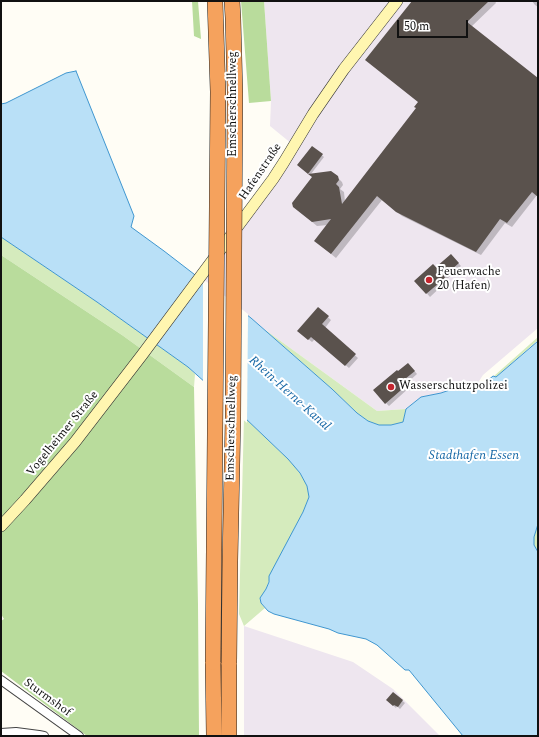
<!DOCTYPE html>
<meta charset="utf-8">
<style>
body{margin:0}
#map{position:relative;width:539px;height:737px;overflow:hidden;background:#fffdf5;font-family:Spectral,serif}
canvas{display:block}
.frame{position:absolute;inset:0;border:2px solid #111;pointer-events:none}
.scale{position:absolute;left:397px;top:20px;width:71px;height:18px;box-sizing:border-box;border:2px solid #111;border-top:0;padding-left:5px;font-size:12px;line-height:14px;white-space:nowrap;color:#111;-webkit-text-stroke:3px #fff;paint-order:stroke}
</style>
<div id="map">
<canvas width="539" height="737"></canvas>
<div class="frame"></div>
<div class="scale">50 m</div>
</div>
<script>
const g = document.querySelector('canvas').getContext('2d');
g.lineJoin = 'round';
function paint(path, color) {
  g.fillStyle = color;
  g.fill(path, 'evenodd');
}
function shape(rows) {
  const path = new Path2D();
  for (const r of rows) {
    path.moveTo(r[0], r[1]);
    for (let i = 2; i < r.length; i += 2) path.lineTo(r[i], r[i + 1]);
  }
  return path;
}
function trace(path, color, width, dash) {
  g.strokeStyle = color;
  g.lineWidth = width;
  g.lineCap = dash ? 'butt' : 'round';
  g.setLineDash(dash || []);
  g.stroke(path);
}
function drawText(font, color, halo, rows, align = 'center') {
  g.font = font + ' Spectral,serif';
  g.lineWidth = 4;
  g.setLineDash([]);
  g.textBaseline = 'middle';
  g.strokeStyle = halo;
  g.fillStyle = color;
  for (const [text, x, y, turn = 0] of rows) {
    g.save();
    g.translate(x, y);
    g.rotate((+turn || 0) * Math.PI / 180);
    g.textAlign = isNaN(turn) ? turn : align;
    if (halo) g.strokeText(text, 0, 0);
    g.fillText(text, 0, 0);
    g.restore();
  }
}
paint(shape([
 [264,1,538,1,538,328,483,375,472,392,467,384,441,393,421,397,406,409,377,411,264,329,251,318,202,280,292,144,270,126,271,101],
 [244,626,353,662,393,689,440,736,244,736]
]), '#eee6ef');
paint(shape([
 [1,237,97,302,188,367,195,374,194,387,122,335,1,255],
 [264,329,377,411,406,409,403,422,391,425,379,425,368,421,357,413,332,389],
 [538,337,538,340,496,377,494,376],
 [244,417,288,459,295,466,304,480,307,486,309,497,303,512,272,572,266,589,261,597,260,600,261,603,265,608,244,626,239,614],
 [538,524,538,552,534,545,534,537]
]), '#d5ebbd');
paint(shape([
 [192,1,198,1,201,39,194,36],
 [241,1,264,1,271,101,249,103],
 [1,255,122,335,194,387,198,605,199,736,87,736,1,671,1,621,4,619,1,614]
]), '#b9dc9c');
const water = shape([
 [76,71,134,216,131,227,164,251,251,318,332,389,357,413,368,421,379,425,391,425,403,422,406,409,421,397,441,393,467,384,472,392,479,388,493,376,496,377,538,341,538,524,534,537,534,545,538,552,538,736,463,736,409,670,405,670,377,645,366,639,338,633,329,629,274,614,268,611,261,603,260,598,266,589,269,582,269,576,303,512,309,497,307,486,300,473,288,459,244,417,188,367,97,302,1,237,1,104,6,103,66,73,76,71]
]);
paint(water, '#b9e0f7');
trace(water, '#3f96cf', 1);
paint(shape([
 [203,279,248,314,247,423,203,384]
]), '#fffdf5');
paint(shape([
 [413,1,495,1,496,3,471,27,538,79,538,196,537,195,512,227,505,223,481,255,402,216,382,200,336,258,320,245,328,225,317,226,294,207,313,177,300,167,312,147,324,157,311,174,337,177,342,182,343,185,340,189,344,192,345,202,417,108,419,102,366,60],
 [532,1,538,1,538,7,535,5],
 [451,255,461,266,446,280,447,281,430,297,416,281,436,268],
 [318,308,331,320,325,328,358,358,349,368,315,339,312,342,302,334],
 [411,367,417,374,407,383,410,387,389,406,386,403,398,373],
 [393,693,405,703,400,709,397,706,396,708,389,702]
]), '#0003');
paint(shape([
 [412,1,489,1,467,22,538,78,538,197,532,192,507,223,500,219,476,252,396,212,377,196,331,254,314,241,331,219,312,222,293,207,292,203,312,177,308,174,331,171,338,176,339,180,336,184,339,187,342,204,416,108,414,107,418,102,365,60],
 [312,146,323,154,308,174,297,165],
 [451,254,459,263,444,276,445,278,426,294,414,281,433,264,436,267],
 [318,307,329,316,322,324,356,354,345,366,311,337,308,340,297,331],
 [408,363,415,371,405,379,408,384,385,404,373,390,397,370,398,371],
 [393,692,403,700,398,707,394,705,393,706,386,700]
]), '#5a524d');
const street = shape([
 [1,680,79,736],
 [1,733,16,732,39,735,44,736]
]);
const secondary = shape([
 [1,526,25,500,75,442,142,355,273,179,284,162,313,114,344,69,397,1]
]);
const highway = shape([
 [213,662,214,736],
 [229,736,229,663]
]);
trace(street, '#444', 10);
trace(secondary, '#333', 12);
trace(highway, '#222', 16);
trace(street, '#fff', 8);
trace(secondary, '#fff6b0', 11);
trace(highway, '#f5a25d', 15);
const highwayBridge = shape([
 [213,662,218,92,215,1],
 [229,663,230,561,233,417,235,92,233,18,232,1]
]);
trace(highwayBridge, '#222', 16, []);
trace(highwayBridge, '#f5a25d', 15);
for (const [x, y, r, color] of [
 [429,280,4,"#c4262e"],
 [391,387,4,"#c4262e"]
]) {
  const dot = new Path2D();
  dot.arc(x, y, r, 0, 2 * Math.PI);
  g.fillStyle = color;
  g.fill(dot);
  trace(dot, '#fff', 1.5);
}
drawText('12px', '#111', '#fff', [
 ["Emscherschnellweg",234,104,-90],
 ["Hafenstraße",261,172,-56],
 ["Emscherschnellweg",232,428,-89],
 ["Vogelheimer Straße",63,434,-51],
 ["Sturmshof",47,698,36]
]);
drawText('12px', '#111', '#fff', [
 ["Feuerwache",437,273],
 ["20 (Hafen)",437,287],
 ["Wasserschutzpolizei",399,387]
], 'left');
drawText('italic 13px', '#1768a6', '#fff', [
 ["Rhein-Herne-Kanal",289,394,42],
 ["Stadthafen Essen",474,456]
]);
</script>
